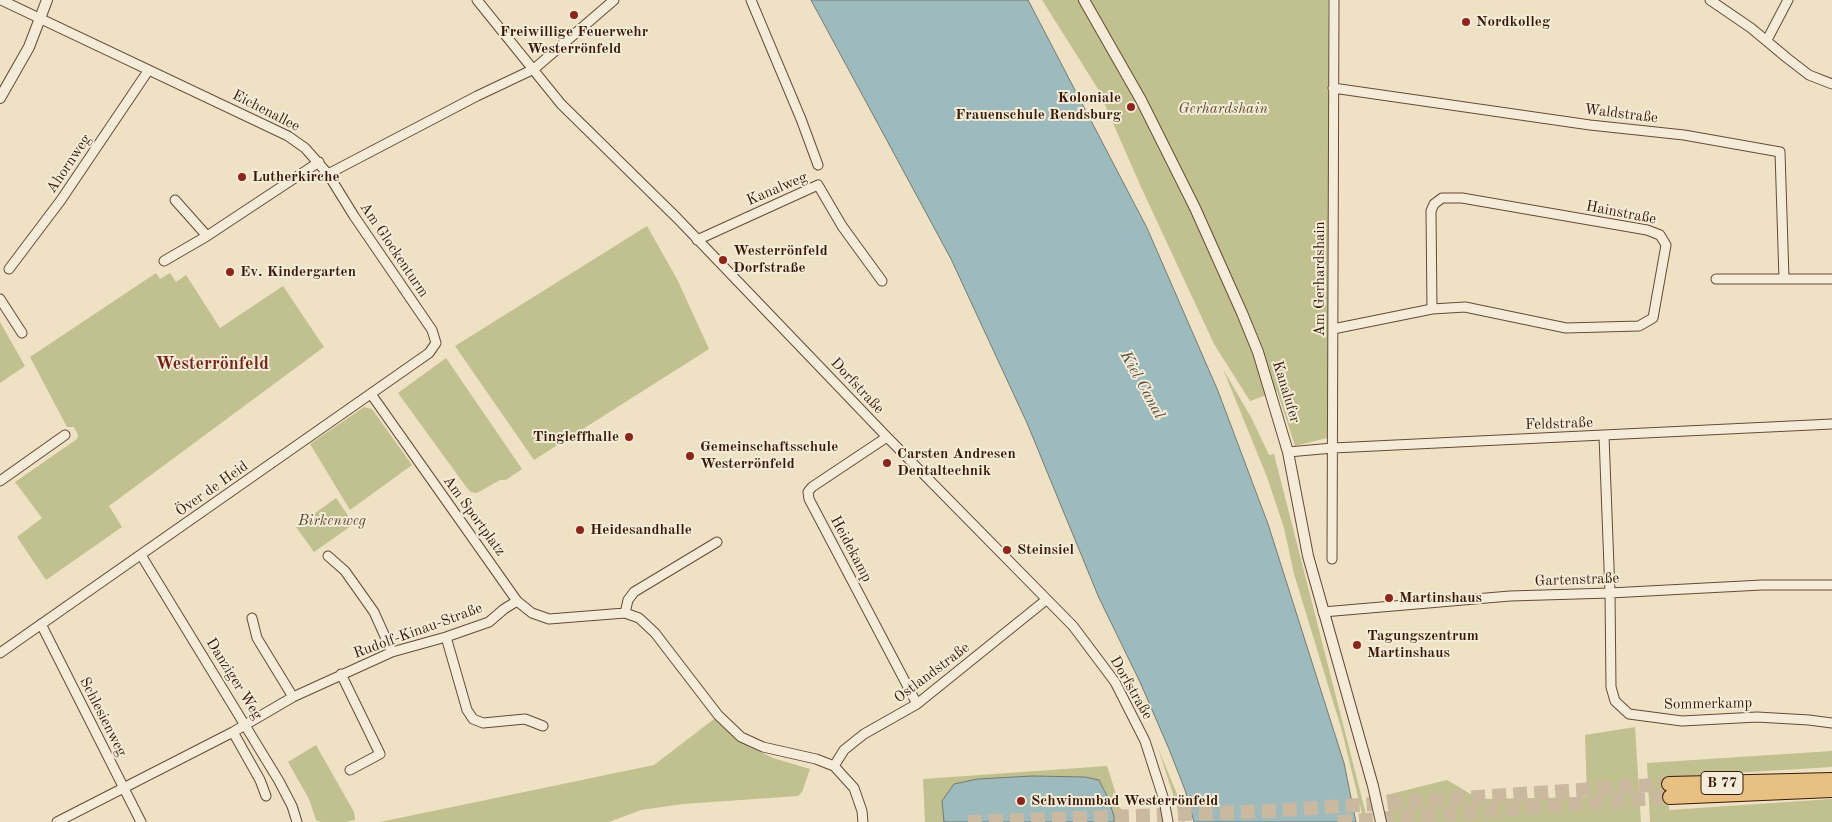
<!DOCTYPE html>
<meta charset="utf-8">
<style>
body{margin:0}
canvas{display:block;background:#eee1c4}
</style>
<canvas width="1832" height="822"></canvas>
<script>
const g = document.querySelector('canvas').getContext('2d');
g.lineJoin = 'round';
function paint(path, color) {
  g.fillStyle = color;
  g.fill(path, 'evenodd');
}
function shape(rows) {
  const path = new Path2D();
  for (const r of rows) {
    path.moveTo(r[0], r[1]);
    for (let i = 2; i < r.length; i += 2) path.lineTo(r[i], r[i + 1]);
  }
  return path;
}
function trace(path, color, width, dash) {
  g.strokeStyle = color;
  g.lineWidth = width;
  g.lineCap = dash ? 'butt' : 'round';
  g.setLineDash(dash || []);
  g.stroke(path);
}
function drawText(font, color, halo, rows, align = 'center') {
  g.font = font + ' "Old Standard TT",serif';
  g.lineWidth = 4;
  g.setLineDash([]);
  g.textBaseline = 'middle';
  g.strokeStyle = halo;
  g.fillStyle = color;
  for (const [text, x, y, turn = 0] of rows) {
    g.save();
    g.translate(x, y);
    g.rotate((+turn || 0) * Math.PI / 180);
    g.textAlign = isNaN(turn) ? turn : align;
    if (halo) g.strokeText(text, 0, 0);
    g.fillText(text, 0, 0);
    g.restore();
  }
}
paint(shape([
 [1042,0,1328,0,1331,437,1295,446,1277,391,1250,401,1214,344,1141,187,1098,89],
 [647,226,677,279,709,349,534,460,455,346],
 [156,273,160,279,170,273,176,282,186,275,220,328,283,286,324,347,109,506,122,527,46,580,17,537,42,518,15,482,77,439,78,435,74,427,67,427,30,357],
 [0,322,25,366,0,383],
 [446,358,522,469,506,480,500,480,477,493,471,492,467,488,398,393],
 [1223,369,1252,419,1269,455,1274,454,1368,822,1364,822,1342,731,1294,574,1284,528,1267,477],
 [364,407,372,409,412,465,350,510,310,444],
 [336,498,354,524,314,552,296,527],
 [714,719,744,744,773,758,810,769,802,792,798,796,683,804,641,810,609,822,380,822,654,765],
 [1635,727,1641,822,1391,822,1386,795,1447,780,1479,799,1587,797,1585,735],
 [316,745,354,812,355,820,346,822,321,822,316,820,309,799,288,762],
 [1158,748,1177,794,1185,822,1182,822],
 [1832,751,1832,767,1668,777,1669,810,1832,799,1832,822,1650,822,1647,763],
 [1107,766,1125,822,925,822,923,779]
]), '#c1c08f');
const water = shape([
 [811,0,1028,0,1147,228,1218,391,1268,524,1344,763,1356,822,1194,822,1185,790,1169,749,1140,682,1099,598,1027,423,951,259,811,0],
 [1032,776,1085,777,1099,780,1108,798,1114,816,1114,822,944,822,942,801,954,784,978,779,1032,776]
]);
paint(water, '#9dbbbd');
trace(water, '#757a73', 1);
trace(shape([
 [968,822,1270,811,1669,784],
 [1338,822,1670,797]
]), '#cab99e', 14, [14, 7]);
const minor = shape([
 [477,0,561,104,677,218,887,437,1073,626,1115,682,1145,741,1164,800,1168,822],
 [751,0,801,119,818,165],
 [1710,0,1751,28,1787,58,1809,75,1832,84],
 [1767,40,1788,0],
 [1333,88,1590,125,1684,135,1780,152,1784,279,1832,279],
 [328,174,477,96,534,69,614,0],
 [175,200,207,236],
 [697,240,818,185,842,226,882,281],
 [164,261,207,236,319,162],
 [9,269,61,200,148,71],
 [1716,279,1784,279],
 [0,299,22,333],
 [1333,329,1432,309,1431,211,1434,204,1442,198,1462,198,1647,230,1660,235,1666,245,1653,318,1639,326,1566,328,1465,307,1432,309],
 [371,394,517,601,532,613,549,619,625,613,639,618,655,633,718,715,741,737,763,747,816,759,834,766,854,788,862,811,863,822],
 [1604,436,1610,593,1611,687,1615,701,1629,714,1682,721,1757,717,1809,720,1832,723],
 [887,437,812,487,808,492,809,499,917,704],
 [1288,452,1333,448,1832,424],
 [0,481,65,435],
 [141,555,279,781,292,806,297,822],
 [328,556,345,571,374,612,392,652],
 [1332,559,1334,0],
 [1323,612,1510,596,1610,593,1762,585,1832,585],
 [625,613,628,600,634,592,717,542],
 [252,618,257,638,293,697],
 [41,624,141,822],
 [446,637,467,710,473,719,483,723,525,719,543,726],
 [0,653,429,353,436,343,432,330,354,216,328,174,305,148,288,136,1,0],
 [341,674,380,754,350,770],
 [233,732,260,780,266,796],
 [834,766,844,750,864,734,917,704,1046,600],
 [57,822,233,732,293,697,392,652,446,637,489,622,504,609,517,601]
]);
const tertiary = shape([
 [1084,0,1141,100,1195,208,1242,313,1258,352,1288,452,1308,556,1373,786,1381,822],
 [0,98,29,47,47,0]
]);
const trunk = shape([
 [1669,784,1832,780],
 [1670,797,1832,790]
]);
trace(minor, '#664b35', 11);
trace(tertiary, '#664b35', 12);
trace(trunk, '#391905', 16);
trace(minor, '#f4ecd9', 9);
trace(tertiary, '#f4ecd9', 10);
trace(trunk, '#e7c082', 14);
for (const [x, y, r, color] of [
 [574,15,5,"#8f2418"],
 [1466,22,5,"#8f2418"],
 [1131,107,5,"#8f2418"],
 [242,177,5,"#8f2418"],
 [723,260,5,"#8f2418"],
 [230,272,5,"#8f2418"],
 [629,437,5,"#8f2418"],
 [690,456,5,"#8f2418"],
 [887,463,5,"#8f2418"],
 [580,530,5,"#8f2418"],
 [1007,550,5,"#8f2418"],
 [1389,598,5,"#8f2418"],
 [1357,645,5,"#8f2418"],
 [1021,801,5,"#8f2418"]
]) {
  const dot = new Path2D();
  dot.arc(x, y, r, 0, 2 * Math.PI);
  g.fillStyle = color;
  g.fill(dot);
  trace(dot, '#f4ecd9', 2);
}
for (const [x, y, w] of [
 [1722,783,42]
]) {
  const box = new Path2D();
  box.roundRect(x - w / 2, y - 11.5, w, 23, 4);
  g.fillStyle = '#f4ecd9';
  g.fill(box);
  trace(box, '#391905', 1);
}
drawText('bold 14px', '#391905', null, [
 ["B 77",1722,783]
]);
drawText('bold 15px', '#391905', '#f4ecd9', [
 ["Nordkolleg",1476,22],
 ["Freiwillige Feuerwehr",574,32,"center"],
 ["Westerrönfeld",574,49,"center"],
 ["Koloniale",1121,98,"right"],
 ["Frauenschule Rendsburg",1121,115,"right"],
 ["Lutherkirche",252,177],
 ["Westerrönfeld",733,251],
 ["Dorfstraße",733,268],
 ["Ev. Kindergarten",240,272],
 ["Tingleffhalle",619,437,"right"],
 ["Gemeinschaftsschule",700,447],
 ["Westerrönfeld",700,464],
 ["Carsten Andresen",897,454],
 ["Dentaltechnik",897,471],
 ["Heidesandhalle",590,530],
 ["Steinsiel",1017,550],
 ["Martinshaus",1399,598],
 ["Tagungszentrum",1367,636],
 ["Martinshaus",1367,653],
 ["Schwimmbad Westerrönfeld",1031,801]
], 'left');
drawText('italic 15px', '#624b2e', '#f4ecd9', [
 ["Gerhardshain",1223,109],
 ["Birkenweg",332,521]
]);
drawText('15px', '#391905', '#f4ecd9', [
 ["Eichenallee",266,111,27],
 ["Waldstraße",1621,114,7],
 ["Ahornweg",69,164,-56],
 ["Kanalweg",777,189,-23],
 ["Hainstraße",1621,213,11],
 ["Am Glockenturm",394,250,56],
 ["Am Gerhardshain",1320,279,-90],
 ["Dorfstraße",857,386,47],
 ["Kanalufer",1286,392,73],
 ["Feldstraße",1559,424,-2],
 ["Över de Heid",212,489,-35],
 ["Am Sportplatz",474,516,54],
 ["Heidekamp",851,549,62],
 ["Gartenstraße",1577,580,-2],
 ["Rudolf-Kinau-Straße",418,631,-20],
 ["Ostlandstraße",932,673,-37],
 ["Danziger Weg",234,679,58],
 ["Dorfstraße",1131,688,60],
 ["Sommerkamp",1708,704,-1],
 ["Schlesienweg",103,717,63]
]);
drawText('italic 16px', '#574a3c', '#f4ecd9', [
 ["Kiel Canal",1142,385,61]
]);
drawText('bold 18px', '#7a1f14', '#f4ecd9', [
 ["Westerrönfeld",212,364]
]);
</script>
